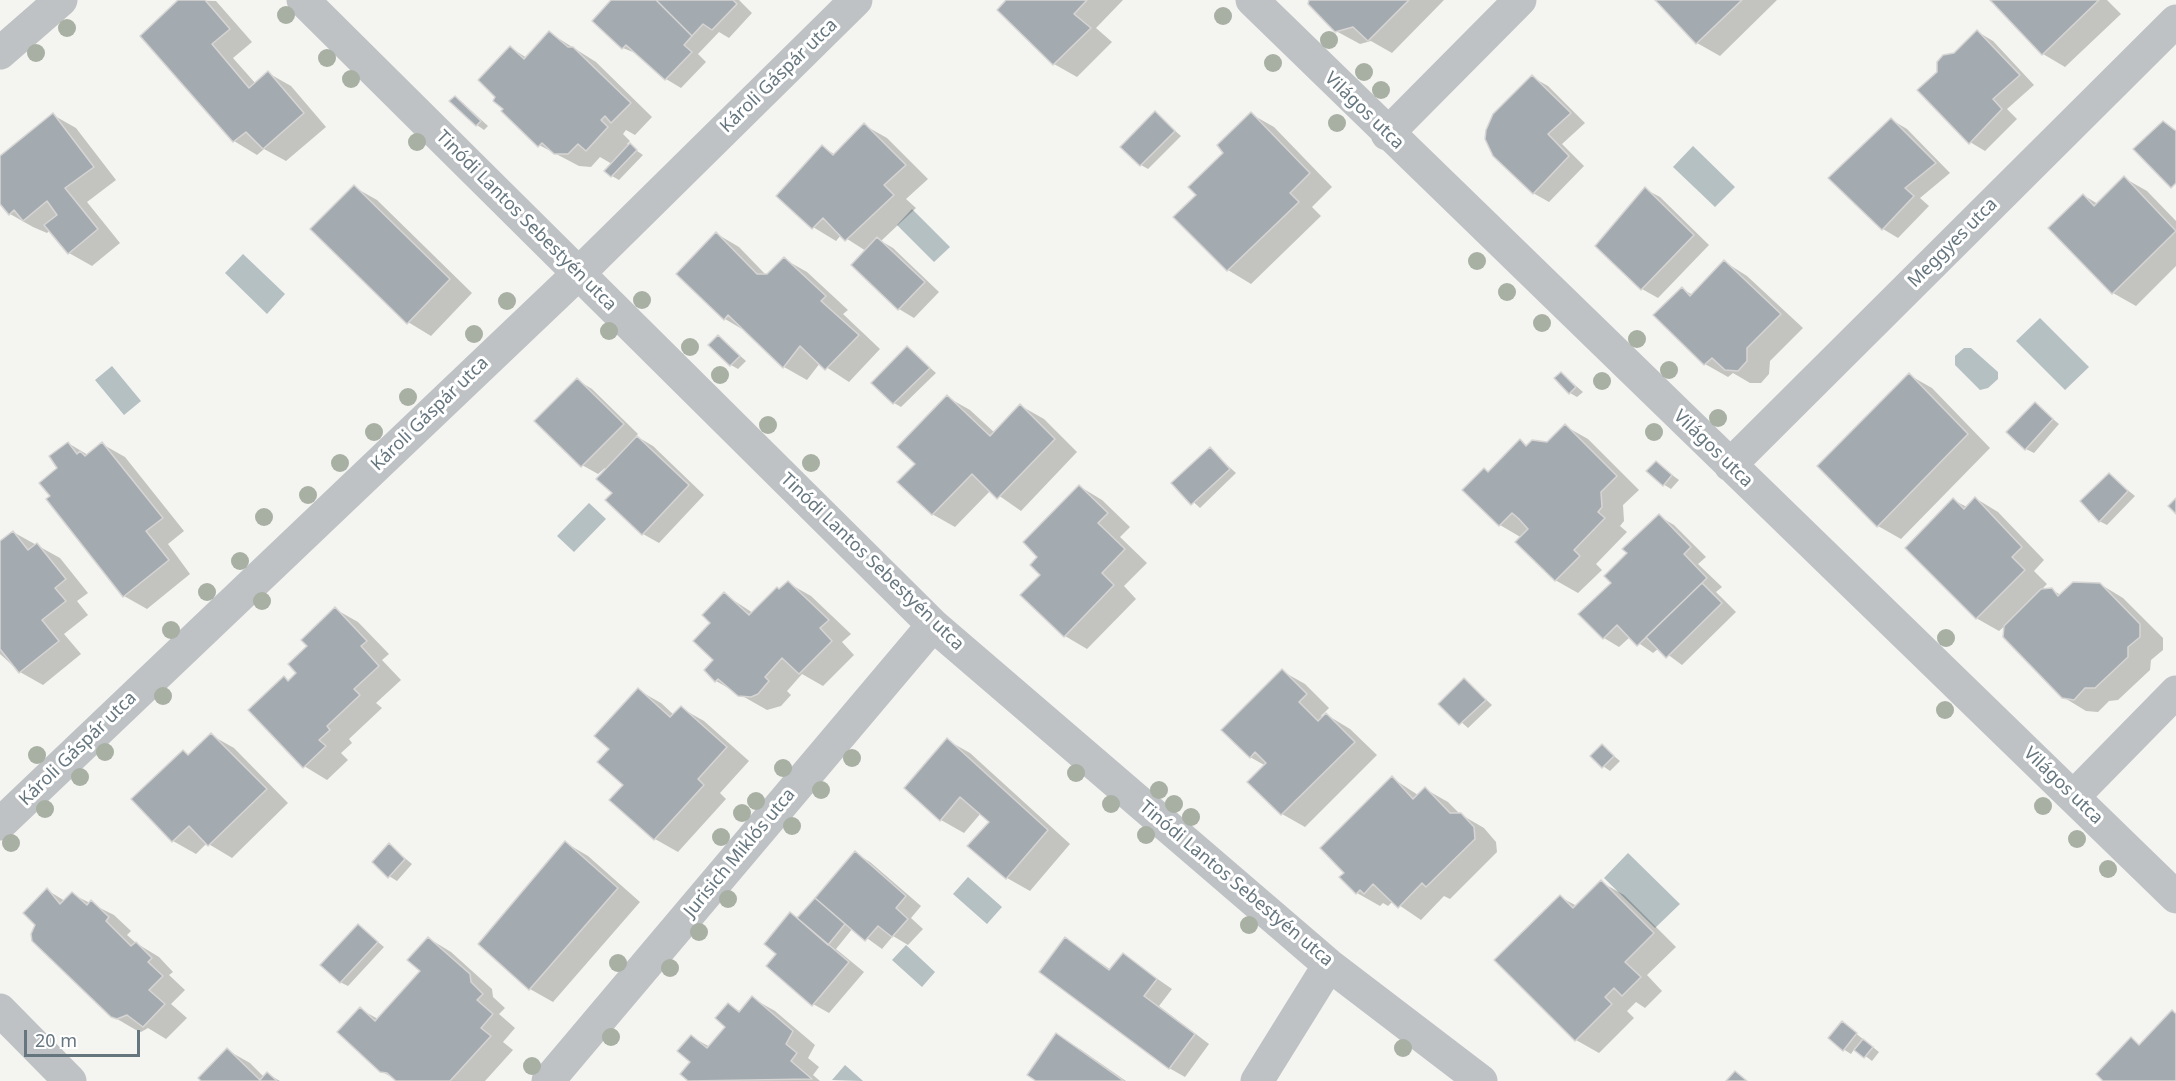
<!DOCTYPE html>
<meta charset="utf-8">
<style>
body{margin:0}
#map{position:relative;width:2176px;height:1081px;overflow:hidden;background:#f4f4f1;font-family:"Noto Sans",sans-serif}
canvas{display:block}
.scale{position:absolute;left:24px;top:1030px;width:116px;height:27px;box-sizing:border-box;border:3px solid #66767f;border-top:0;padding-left:8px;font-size:18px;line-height:21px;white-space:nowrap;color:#66767f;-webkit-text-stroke:4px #fff;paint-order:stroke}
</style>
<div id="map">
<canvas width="2176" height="1081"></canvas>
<div class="scale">20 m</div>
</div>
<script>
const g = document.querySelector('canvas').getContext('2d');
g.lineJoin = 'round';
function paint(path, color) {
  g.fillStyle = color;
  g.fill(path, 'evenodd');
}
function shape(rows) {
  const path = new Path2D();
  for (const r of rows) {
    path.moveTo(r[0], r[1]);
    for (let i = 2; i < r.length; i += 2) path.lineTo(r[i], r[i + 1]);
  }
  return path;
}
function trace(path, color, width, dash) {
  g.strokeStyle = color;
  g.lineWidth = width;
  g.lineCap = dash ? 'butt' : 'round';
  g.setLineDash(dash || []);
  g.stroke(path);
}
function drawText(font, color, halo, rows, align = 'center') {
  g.font = font + ' "Noto Sans",sans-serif';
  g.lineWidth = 6;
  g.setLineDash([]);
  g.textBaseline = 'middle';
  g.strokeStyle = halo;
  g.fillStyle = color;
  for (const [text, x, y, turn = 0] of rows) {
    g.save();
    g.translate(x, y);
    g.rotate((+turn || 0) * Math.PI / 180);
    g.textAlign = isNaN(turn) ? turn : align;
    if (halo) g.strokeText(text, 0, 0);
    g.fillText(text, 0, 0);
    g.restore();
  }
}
paint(shape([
 [1693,146,1735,187,1715,207,1673,167],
 [912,209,950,247,934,262,897,225],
 [243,254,285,294,267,314,225,273],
 [2040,318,2089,367,2065,390,2016,341],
 [1964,348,1971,348,1998,372,1998,379,1988,388,1980,390,1955,365,1955,356],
 [112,366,141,401,124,415,95,380],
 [589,503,606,519,574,552,557,536],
 [1628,853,1680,904,1655,928,1604,878],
 [968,877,1002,907,987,924,953,894],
 [906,945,935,972,922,987,892,960],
 [845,1065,863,1081,832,1080]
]), '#b4c0c2');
paint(shape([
 [181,0,216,1,252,42,233,58,256,84,268,73,291,86,326,127,286,161,264,149,257,155,234,141,142,36],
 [613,0,739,0,752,13,729,38,719,32,698,54,706,62,681,88,666,79,640,55,623,48],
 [1008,0,1123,0,1096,28,1112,42,1077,77,1054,64,999,10],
 [1310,0,1444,0,1392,53,1371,41,1360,44,1336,31],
 [1657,0,1777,0,1720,56,1697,43],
 [1992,0,2107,0,2121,14,2065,67,2043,54],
 [1978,32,1993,41,2034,85,2007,109,2017,119,1985,151,1970,142,1954,55],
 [550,33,596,62,652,117,635,135,626,130,623,134,630,141,627,144,643,155,619,180,612,176,612,164,600,157,591,167,579,166,539,145,511,48,527,58],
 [1532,77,1548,86,1585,123,1562,144,1584,166,1549,202,1533,193],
 [455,98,462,102,488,126,484,130,477,125,451,101],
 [1155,113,1181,136,1148,169,1141,165],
 [1251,114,1274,127,1332,187,1312,207,1321,216,1251,284,1228,270,1175,217,1198,195],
 [53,115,76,128,116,180,87,202,120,243,92,266,69,253,50,230,47,233,33,227,10,214,0,201,0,158],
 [1892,120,1907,129,1950,173,1920,198,1929,206,1898,238,1883,229],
 [864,125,887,138,928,179,906,199,916,208,881,241,893,248,939,292,914,318,899,309,853,265,866,251,841,235,836,241,813,227,822,147,836,155],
 [2124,178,2147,191,2176,221,2176,266,2136,306,2113,293,2083,195,2098,204],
 [354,187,377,200,472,293,431,336,408,322],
 [1645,189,1660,197,1709,245,1658,298,1642,289],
 [717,234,739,247,767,276,784,259,807,272,848,310,843,314,880,349,849,382,820,363,807,380,784,367,747,332,725,319],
 [1725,262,1747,276,1803,328,1770,361,1769,374,1761,383,1750,383,1733,373,1728,377,1705,364,1682,289,1693,295],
 [719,337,746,361,738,369,731,365],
 [908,348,936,373,901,407,894,403],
 [1561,373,1583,392,1577,397,1570,393],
 [1909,375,1932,388,1990,448,1901,539,1878,526,1820,466],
 [577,380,592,389,638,434,636,436,653,446,704,495,659,543,643,534,607,500,614,493,607,470,605,468,598,474,582,465],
 [947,397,970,410,995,433,1021,406,1044,419,1077,452,1021,511,991,490,955,527,932,514,917,464],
 [2035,404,2059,424,2034,453,2026,449],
 [1565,426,1588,439,1639,490,1623,505,1624,521,1620,526,1627,532,1596,564,1602,570,1578,593,1555,580,1522,538,1500,525,1464,490,1484,470,1489,472,1520,441,1528,446,1548,443],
 [68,443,88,455,102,444,125,457,184,531,168,544,190,574,147,609,124,596,52,496],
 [1210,449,1236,473,1200,508,1173,483],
 [1656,463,1679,480,1671,489,1663,484],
 [2109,475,2135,496,2107,525,2099,521],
 [1079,486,1102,500,1130,527,1120,537,1147,563,1124,586,1136,599,1087,649,1065,636,1042,575,1040,557],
 [1975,498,1998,512,2044,560,2034,571,2047,584,2041,590,2052,590,2061,595,2100,584,2123,598,2163,638,2163,650,2151,660,2150,670,2118,700,2109,701,2098,712,2086,711,2063,697,2006,625,1999,631,1976,618,1953,500,1967,507],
 [1659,516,1674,525,1706,557,1698,564,1722,587,1716,592,1736,612,1682,665,1659,648,1653,653,1630,637,1619,647,1604,638,1613,583,1629,553],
 [13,532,60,558,88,593,77,601,88,615,64,634,81,654,43,685,20,672,0,654,0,543],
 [788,583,811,596,851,634,842,642,854,655,823,686,802,674,787,691,791,695,781,706,767,710,716,681,706,670,715,660,712,623,724,594,753,613],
 [335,609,358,622,389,654,382,660,401,680,376,703,382,708,349,739,352,743,341,753,348,760,327,780,304,766,284,678,290,682,299,673,309,646],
 [1282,671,1305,684,1329,708,1321,716,1323,718,1327,715,1350,729,1377,755,1305,827,1282,814,1249,782,1266,766,1250,757],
 [1465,680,1492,705,1468,728,1441,704],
 [638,690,661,703,674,715,681,708,704,721,749,761,720,793,726,799,678,852,655,839,611,800,625,785,611,749],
 [211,735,234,748,288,803,232,858,207,843,196,854,173,841,183,752,189,755],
 [947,740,970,753,1070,844,1030,891,1007,878,970,845,991,822,981,813,964,833,941,820,906,788],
 [1602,746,1620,761,1610,771,1603,766],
 [1392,778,1418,795,1425,789,1448,802,1460,814,1484,828,1496,842,1497,852,1450,899,1444,896,1421,920,1393,901,1388,906,1383,903,1380,906,1357,893,1346,873],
 [566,843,588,856,640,902,553,1002,530,989],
 [389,845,412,864,397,881,389,876],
 [855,853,870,862,921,906,911,918,923,929,908,945,893,936,882,949,853,928,836,949,864,972,829,1013,813,1004,778,954,798,919],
 [1601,882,1624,895,1676,947,1647,975,1662,991,1645,1008,1636,1002,1627,1011,1634,1018,1599,1053,1576,1040,1560,897,1577,906],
 [47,890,65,901,72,894,114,915,131,931,127,935,136,943,159,957,173,972,169,975,185,990,171,1004,187,1018,166,1039,148,1028,141,1032,136,1030,112,1016],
 [359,926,384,947,348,986,340,982],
 [428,938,451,952,492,989,493,997,505,1008,499,1014,515,1028,503,1042,513,1050,485,1081,398,1081,381,1071,360,1009,378,1019,422,971],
 [1066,939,1111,970,1123,955,1172,989,1159,1006,1209,1044,1185,1077,1169,1068],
 [752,998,775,1011,815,1045,808,1058,819,1067,813,1075,820,1081,691,1081,682,1074,692,1062,692,1037,710,1047,727,1027,729,1005,741,1012],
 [1843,1023,1879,1052,1872,1061,1855,1048,1851,1054,1843,1049],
 [1057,1035,1080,1049,1126,1081,1038,1081],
 [227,1050,250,1063,264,1077,268,1074,280,1081,203,1081]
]), '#0003');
const building = shape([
 [178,0,205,0,230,29,212,44,249,88,268,71,304,113,263,149,246,132,233,142,140,36,178,0],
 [611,0,656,0,692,36,684,45,692,52,665,80,626,45,622,49,592,21,611,0],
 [656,0,733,0,737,4,712,30,703,24,692,36,656,0],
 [1006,0,1087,0,1074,14,1091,28,1053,65,997,10,1006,0],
 [1309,0,1409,0,1368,41,1353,27,1335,32,1308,4,1309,0],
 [1655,0,1742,0,1696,44,1655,0],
 [1990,0,2099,0,2042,55,1990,0],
 [1977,30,2020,75,1993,99,2002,109,1969,144,1917,90,1937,72,1937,62,1943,55,1954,53,1977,30],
 [549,31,568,47,573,47,631,103,611,123,605,116,601,120,608,127,586,151,578,144,568,154,554,154,542,143,538,147,501,111,503,109,493,101,495,97,478,80,510,46,524,59,549,31],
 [1532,75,1571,113,1548,134,1569,156,1533,194,1493,156,1485,139,1486,130,1493,114,1532,75],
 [455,96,481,121,476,126,449,101,455,96],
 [1155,111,1175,131,1140,166,1120,147,1155,111],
 [1251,112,1310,173,1290,193,1299,202,1227,271,1173,217,1196,195,1188,187,1223,153,1217,145,1251,112],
 [53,113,94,167,65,188,98,229,68,254,44,225,57,215,47,201,23,221,14,210,9,215,0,204,0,156,53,113],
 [1891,118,1936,163,1905,188,1914,196,1882,230,1828,178,1891,118],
 [2163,121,2176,131,2176,183,2171,188,2133,149,2163,121],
 [864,123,906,165,884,185,894,195,845,241,823,218,812,229,776,196,822,145,833,155,864,123],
 [630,143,637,150,611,177,604,171,630,143],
 [2124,176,2176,231,2112,294,2048,228,2083,194,2094,206,2124,176],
 [354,185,450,279,407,324,310,229,354,185],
 [1645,187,1694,235,1641,290,1595,246,1645,187],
 [716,232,757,274,767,274,784,257,826,296,821,301,859,335,825,370,800,346,783,368,728,315,724,320,676,274,716,232],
 [877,237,925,282,898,310,851,265,877,237],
 [1724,260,1781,314,1747,348,1747,361,1738,371,1725,370,1712,358,1704,365,1653,315,1682,287,1690,296,1724,260],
 [718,335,740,356,730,366,708,345,718,335],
 [907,346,930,368,893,404,871,383,907,346],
 [1561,372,1576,387,1569,394,1554,378,1561,372],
 [1909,373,1968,434,1877,527,1817,466,1909,373],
 [577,378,624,424,581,467,534,421,577,378],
 [947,395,990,436,1020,404,1055,439,997,499,972,474,932,515,897,482,915,464,897,447,947,395],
 [2035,402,2053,419,2025,450,2006,432,2035,402],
 [1565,424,1617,476,1601,492,1602,507,1598,512,1605,518,1574,550,1580,556,1555,581,1515,542,1528,529,1519,519,1512,513,1499,526,1462,490,1484,468,1488,472,1520,439,1526,446,1532,440,1547,442,1565,424],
 [637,436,689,485,642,535,605,500,612,493,596,479,637,436],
 [68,442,77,454,80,451,85,456,102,442,163,518,146,531,169,560,123,597,46,499,50,496,39,483,57,468,49,456,68,442],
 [1210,447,1230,469,1191,505,1171,483,1210,447],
 [1656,461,1672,475,1663,486,1646,471,1656,461],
 [2109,473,2128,491,2099,522,2080,501,2109,473],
 [1079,485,1108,513,1098,523,1125,549,1102,573,1114,585,1064,637,1020,595,1040,575,1030,565,1037,557,1023,542,1079,485],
 [1975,497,2022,547,2012,557,2025,570,1976,619,1905,548,1953,498,1964,509,1975,497],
 [2176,498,2176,514,2168,506,2176,498],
 [1659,514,1691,547,1684,554,1707,578,1637,646,1617,625,1603,639,1578,614,1611,583,1604,576,1627,553,1622,549,1659,514],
 [13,531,28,550,37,543,66,579,55,588,66,601,42,620,59,641,19,673,0,649,0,541,13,531],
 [788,581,829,620,820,628,832,641,799,674,782,658,765,677,769,681,758,694,751,697,738,696,718,679,715,682,704,670,713,660,693,641,710,623,702,615,724,592,749,615,777,587,779,589,788,581],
 [2073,582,2100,583,2140,624,2140,637,2128,647,2128,657,2095,688,2085,688,2074,700,2062,698,2003,637,2004,626,2041,589,2052,588,2058,596,2073,582],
 [1702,583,1722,603,1666,658,1646,637,1702,583],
 [335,607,367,641,361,646,379,666,354,689,360,695,327,726,330,730,319,740,326,746,303,768,248,710,284,676,288,681,296,673,288,664,307,646,301,640,335,607],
 [1282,669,1307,694,1299,702,1318,721,1326,713,1355,742,1281,815,1247,782,1266,763,1255,752,1250,758,1221,730,1282,669],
 [1464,678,1486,700,1459,725,1438,704,1464,678],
 [638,688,670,717,681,706,727,747,698,779,704,785,654,840,609,800,623,785,597,762,609,749,594,736,638,688],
 [211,733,267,789,208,846,189,826,172,842,131,799,183,750,188,755,211,733],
 [947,738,1048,830,1006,879,967,846,989,822,960,797,940,821,904,788,947,738],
 [1602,744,1614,756,1602,768,1590,756,1602,744],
 [1392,776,1413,799,1425,787,1450,813,1461,813,1474,827,1475,839,1426,887,1422,883,1398,908,1373,884,1364,894,1360,890,1356,894,1339,877,1344,873,1320,848,1392,776],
 [565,841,618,888,529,990,478,944,565,841],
 [389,843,405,859,388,878,372,862,389,843],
 [855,851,906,896,896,908,908,919,892,937,878,926,865,941,815,898,855,851],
 [1601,880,1654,933,1625,962,1641,977,1622,996,1614,988,1605,997,1612,1004,1575,1041,1494,960,1560,895,1573,908,1601,880],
 [47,888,60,904,72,892,87,905,91,900,109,917,106,921,131,946,136,942,152,958,148,962,163,976,149,990,165,1004,143,1027,127,1015,117,1019,111,1017,32,941,31,934,35,925,23,913,47,888],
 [815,898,845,924,828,945,797,918,815,898],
 [790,912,849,962,812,1006,766,966,776,954,764,944,790,912],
 [358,924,378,942,340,983,320,965,358,924],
 [428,937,470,974,471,982,483,994,477,1000,493,1014,481,1028,491,1036,450,1081,396,1081,387,1073,380,1072,337,1032,360,1007,375,1021,420,971,407,960,428,937],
 [1065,937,1109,970,1123,953,1157,979,1144,996,1195,1034,1169,1069,1039,972,1065,937],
 [752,996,793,1031,786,1044,797,1053,791,1061,812,1079,688,1081,680,1074,690,1062,677,1051,691,1035,707,1048,725,1027,715,1018,728,1003,739,1012,752,996],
 [2172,1010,2176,1014,2176,1081,2103,1081,2096,1074,2131,1037,2139,1045,2172,1010],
 [1842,1021,1857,1033,1843,1051,1828,1038,1842,1021],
 [1056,1033,1124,1081,1036,1081,1027,1075,1056,1033],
 [1863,1039,1873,1047,1864,1058,1854,1050,1863,1039],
 [227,1048,260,1080,267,1072,277,1081,201,1081,198,1078,227,1048],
 [1735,1071,1747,1081,1726,1081,1735,1071]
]);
paint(building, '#a4abb0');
trace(building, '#d6d5d4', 1.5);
trace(shape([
 [303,0,933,625,1329,965,1481,1081],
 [1252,0,2176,897],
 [0,53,61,0],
 [1387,134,1520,0],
 [1730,465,2176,21],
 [2074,796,2176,692],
 [0,824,579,273,856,0],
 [0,1010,70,1081],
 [548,1081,933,625],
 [1257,1081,1329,965]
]), '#bec2c5', 33);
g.fillStyle = '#a8afa3';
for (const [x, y] of [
 [286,15],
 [1223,16],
 [67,28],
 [1329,40],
 [36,53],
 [327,58],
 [1273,63],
 [1364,72],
 [351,79],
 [1381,90],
 [1337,123],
 [417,142],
 [1477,261],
 [1507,292],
 [642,300],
 [507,301],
 [1542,323],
 [609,331],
 [474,334],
 [1637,339],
 [690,347],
 [1669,370],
 [720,375],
 [1602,381],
 [408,397],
 [1718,418],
 [768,425],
 [374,432],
 [1654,432],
 [340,463],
 [811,463],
 [308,495],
 [264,517],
 [240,561],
 [207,592],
 [262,601],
 [171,630],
 [1946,638],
 [163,696],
 [1945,710],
 [105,752],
 [37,755],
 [852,758],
 [783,768],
 [1076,773],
 [80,777],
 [821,790],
 [1159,790],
 [756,801],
 [1111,804],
 [1174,804],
 [2043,806],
 [45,809],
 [742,813],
 [1191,817],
 [792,826],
 [1146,835],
 [721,837],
 [2077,839],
 [11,843],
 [2108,869],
 [728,899],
 [1249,925],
 [699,932],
 [618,963],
 [670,968],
 [611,1037],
 [1403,1048],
 [532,1066]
]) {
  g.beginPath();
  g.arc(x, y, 9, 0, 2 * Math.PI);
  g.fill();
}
drawText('18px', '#66767f', '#fff', [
 ["Károli Gáspár utca",779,76,-44],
 ["Világos utca",1364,111,44],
 ["Tinódi Lantos Sebestyén utca",526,221,45],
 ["Meggyes utca",1953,243,-45],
 ["Károli Gáspár utca",430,414,-44],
 ["Világos utca",1713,449,44],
 ["Tinódi Lantos Sebestyén utca",872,562,44],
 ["Károli Gáspár utca",78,749,-44],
 ["Világos utca",2063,786,44],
 ["Jurisich Miklós utca",740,853,-50],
 ["Tinódi Lantos Sebestyén utca",1236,884,40]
]);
</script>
